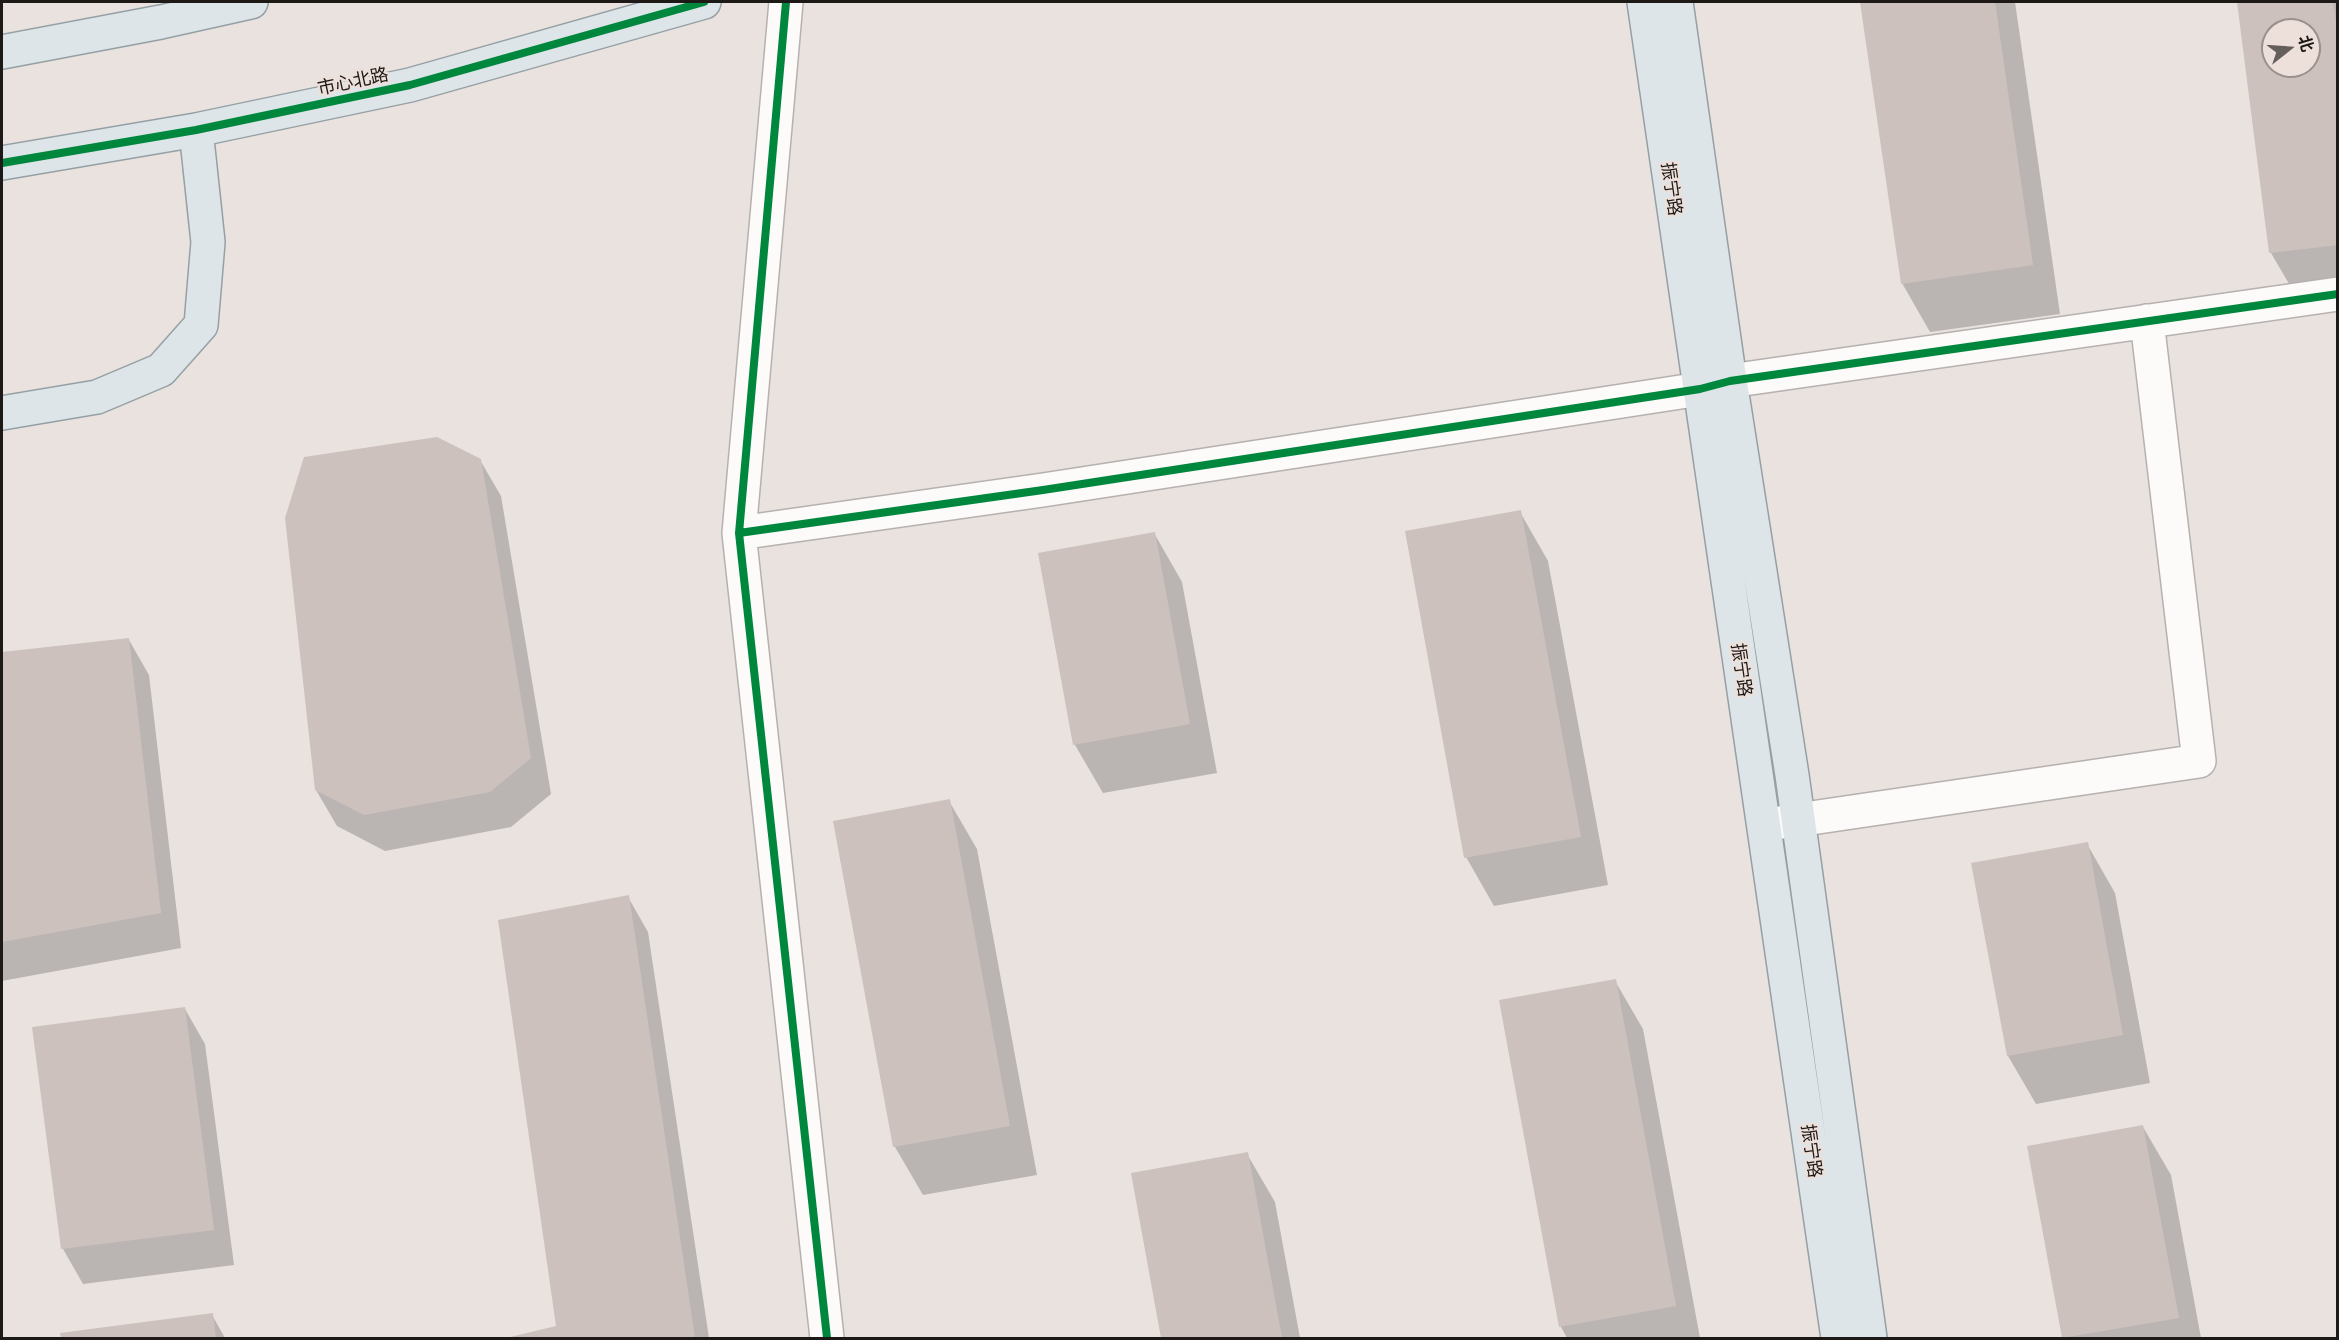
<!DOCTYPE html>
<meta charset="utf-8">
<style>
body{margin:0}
#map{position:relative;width:2339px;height:1340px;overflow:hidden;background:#e9e2df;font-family:Mulish,"Noto Sans SC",sans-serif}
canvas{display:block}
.frame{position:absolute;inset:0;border:3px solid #1d1917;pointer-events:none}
.north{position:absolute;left:2261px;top:18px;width:60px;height:60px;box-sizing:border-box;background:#ede0db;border:2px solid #9a908d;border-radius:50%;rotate:73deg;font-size:16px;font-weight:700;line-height:24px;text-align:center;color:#1d1917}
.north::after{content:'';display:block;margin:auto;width:21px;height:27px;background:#645f5d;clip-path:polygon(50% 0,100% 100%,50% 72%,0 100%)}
</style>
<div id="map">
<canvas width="2339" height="1340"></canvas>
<div class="frame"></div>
<div class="north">北</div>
</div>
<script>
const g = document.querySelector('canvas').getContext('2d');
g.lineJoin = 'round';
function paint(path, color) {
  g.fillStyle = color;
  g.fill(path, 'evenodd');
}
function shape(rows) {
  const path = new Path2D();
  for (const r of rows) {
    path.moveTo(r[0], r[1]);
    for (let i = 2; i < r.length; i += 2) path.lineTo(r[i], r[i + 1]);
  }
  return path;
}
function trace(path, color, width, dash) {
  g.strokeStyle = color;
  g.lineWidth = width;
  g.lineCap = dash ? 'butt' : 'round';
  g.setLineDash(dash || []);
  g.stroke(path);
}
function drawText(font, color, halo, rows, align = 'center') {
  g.font = font + ' Mulish,"Noto Sans SC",sans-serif';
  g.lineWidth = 4.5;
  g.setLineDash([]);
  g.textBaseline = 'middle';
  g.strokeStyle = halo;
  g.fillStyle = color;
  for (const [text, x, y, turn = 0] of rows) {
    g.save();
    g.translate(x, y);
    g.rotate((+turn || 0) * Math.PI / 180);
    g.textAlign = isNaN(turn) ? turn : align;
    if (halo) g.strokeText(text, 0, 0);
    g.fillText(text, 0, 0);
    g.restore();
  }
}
paint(shape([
 [1862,2,2015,2,2060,314,1930,332,1902,283],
 [2238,2,2338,2,2338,297,2299,301,2271,253],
 [2273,30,2309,30,2309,66,2273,66],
 [480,460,501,496,551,794,511,827,385,851,337,826,316,790],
 [1520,512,1548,561,1608,885,1494,906,1466,857],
 [1154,533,1182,582,1217,773,1103,793,1075,745,1040,554],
 [129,640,149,675,181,948,2,981,2,654],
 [949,801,977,849,1037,1175,923,1195,895,1147],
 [2087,844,2115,893,2150,1083,2036,1104,2008,1056,1973,865],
 [628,897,648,932,709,1338,508,1338,558,1328],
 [1615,981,1643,1029,1700,1338,1567,1338,1561,1327],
 [185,1009,205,1044,234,1265,83,1284,63,1249,34,1028],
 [2143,1127,2171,1175,2201,1338,2064,1338,2029,1147],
 [1247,1154,1275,1202,1300,1338,1163,1338,1133,1174],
 [212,1315,225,1338,62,1338,61,1334]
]), '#0003');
paint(shape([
 [1860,2,1995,2,2033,265,1901,284],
 [2237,2,2333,2,2338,34,2338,245,2269,253],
 [2273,30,2309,30,2309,66,2273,66],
 [437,437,481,459,531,758,490,792,364,815,315,790,285,518,304,457],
 [1521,510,1581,837,1464,858,1405,531],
 [1155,532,1190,724,1073,745,1038,553],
 [129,638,161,913,2,942,2,652],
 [950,799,1010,1126,893,1147,833,821],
 [2088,842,2123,1035,2007,1056,1971,863],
 [629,895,695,1338,506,1338,556,1326,498,920],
 [1616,979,1676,1306,1559,1327,1499,1000],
 [185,1007,214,1230,61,1249,32,1027],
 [2143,1125,2179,1318,2062,1338,2027,1146],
 [1248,1152,1282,1338,1161,1338,1131,1173],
 [213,1313,216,1338,61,1338,60,1333]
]), '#ccc1bd');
const minor = shape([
 [786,2,739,533,827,1338],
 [739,533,1043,490,1700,389,1730,381,2338,294],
 [1784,822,2199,761,2147,321]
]);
const major = shape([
 [1644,2,1838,1338],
 [1676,2,1730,381,1792,775,1870,1338],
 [2,52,161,22,251,2],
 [2,163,196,130,410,85,704,2],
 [2,413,97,397,161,370,201,325,208,242,196,130]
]);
trace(minor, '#b6b1af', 36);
trace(major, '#95a0a4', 36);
trace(minor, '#fcfbfa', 33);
trace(major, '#dee5e8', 33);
trace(shape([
 [786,2,739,533,827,1338],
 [2,163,196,130,410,85,704,2],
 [739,533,1043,490,1700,389,1730,381,2338,294]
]), '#00873e', 8);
drawText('18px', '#1d1917', '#ede0db', [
 ["市心北路",353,82,-12],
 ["振宁路",1671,189,82],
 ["振宁路",1741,670,82],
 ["振宁路",1811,1151,82]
]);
</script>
